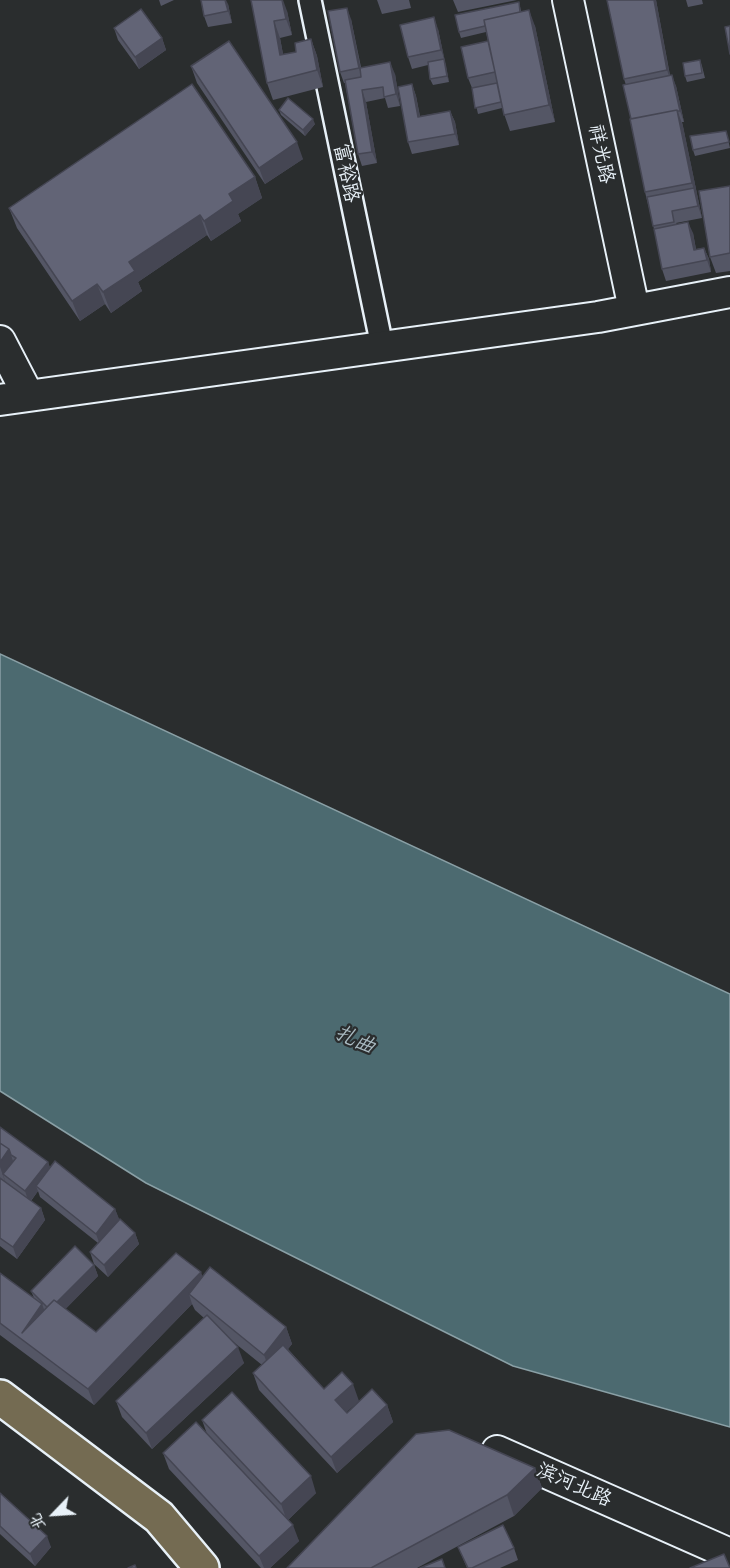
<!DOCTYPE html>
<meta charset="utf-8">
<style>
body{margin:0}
#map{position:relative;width:730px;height:1568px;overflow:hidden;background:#2a2d2e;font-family:"Comic Neue","LXGW WenKai TC",sans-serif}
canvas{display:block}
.north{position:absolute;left:24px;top:1484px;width:60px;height:60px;-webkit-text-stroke:4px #2a2d2e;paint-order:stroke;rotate:245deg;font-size:16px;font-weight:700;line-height:24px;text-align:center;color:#e8f1f8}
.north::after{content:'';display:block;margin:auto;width:21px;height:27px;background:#e8f1f8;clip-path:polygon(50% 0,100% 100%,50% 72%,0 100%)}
</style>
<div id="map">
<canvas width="730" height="1568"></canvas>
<div class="north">北</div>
</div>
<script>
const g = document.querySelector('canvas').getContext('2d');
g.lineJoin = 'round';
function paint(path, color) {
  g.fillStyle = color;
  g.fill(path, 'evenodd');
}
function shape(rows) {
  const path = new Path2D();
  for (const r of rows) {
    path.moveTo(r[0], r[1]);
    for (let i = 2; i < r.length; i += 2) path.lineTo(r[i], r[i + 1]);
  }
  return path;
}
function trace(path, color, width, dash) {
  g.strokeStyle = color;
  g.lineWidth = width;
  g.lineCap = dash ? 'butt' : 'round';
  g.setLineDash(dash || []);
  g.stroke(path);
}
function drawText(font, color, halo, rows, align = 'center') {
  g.font = font + ' "Comic Neue","LXGW WenKai TC",sans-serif';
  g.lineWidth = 4.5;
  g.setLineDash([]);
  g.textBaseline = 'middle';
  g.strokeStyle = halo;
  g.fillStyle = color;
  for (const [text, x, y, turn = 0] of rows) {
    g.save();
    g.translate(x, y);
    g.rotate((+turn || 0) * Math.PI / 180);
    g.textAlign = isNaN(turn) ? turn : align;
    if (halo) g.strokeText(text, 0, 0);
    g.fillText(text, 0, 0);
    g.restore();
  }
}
const water = shape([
 [0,654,730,994,730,1427,513,1366,146,1183,0,1091,0,654]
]);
paint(water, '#4c6a70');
trace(water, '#8aa0a6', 1.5);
const street = shape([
 [310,0,382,346]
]);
const secondary = shape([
 [568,0,634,309],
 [0,341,28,395],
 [0,400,598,317,730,292],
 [497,1451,730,1554]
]);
const highway = shape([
 [0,1397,159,1517,202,1568]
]);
trace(street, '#e8f1f8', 26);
trace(secondary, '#e8f1f8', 34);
trace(highway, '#e8f1f8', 38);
trace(street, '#2a2d2e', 21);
trace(secondary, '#2a2d2e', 30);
trace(highway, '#746b52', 33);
paint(shape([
 [159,0,174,0,161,6],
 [251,0,287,11,292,35,280,38,283,54,296,52,311,39,317,56,323,87,273,100,267,83],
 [377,0,409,0,411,8,382,14],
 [453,0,517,0,458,12],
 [656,0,670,75,676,86,684,122,682,122,702,218,676,223,677,224,693,233,696,249,704,248,709,259,711,272,666,281,662,269,654,229,645,192,631,119,626,85,624,79],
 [686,0,702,0,703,4,688,7],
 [519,2,521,11,535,26,555,122,510,131,502,108,478,114,472,88,468,78,488,41,486,32,461,38,459,32],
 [228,4,232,23,208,27,204,16],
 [351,19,361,67,395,74,400,106,388,108,385,98,366,102,377,163,362,166,358,154,345,83,344,83,340,72],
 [114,28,162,38,166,50,139,69,118,40],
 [438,29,449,82,433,85,430,79,428,65,412,69,408,57],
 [700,60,702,66,705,78,687,82,685,76],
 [191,66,303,159,265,184,197,83],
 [412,84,416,96,420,116,450,111,455,122,459,145,412,154,408,142],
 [279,110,315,124,305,136,281,115],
 [726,131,730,148,695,156,693,150],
 [255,177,262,198,238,214,241,221,211,241,207,235,138,282,142,291,111,313,105,304,80,321,17,228,9,208],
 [730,186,730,271,716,273,710,257],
 [0,1127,48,1162,50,1168,115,1209,119,1220,135,1233,139,1244,108,1277,94,1264,90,1252,98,1243,40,1197,38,1191,31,1201,41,1208,45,1220,17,1259,0,1246],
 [94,1265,98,1276,65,1309,96,1332,203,1276,286,1327,292,1344,288,1349,324,1389,359,1401,346,1412,387,1405,393,1422,337,1473,259,1390,253,1373,262,1365,231,1340,244,1363,152,1449,122,1417,116,1401,204,1318,195,1310,192,1304,94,1405,0,1335,0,1273,34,1298,31,1291],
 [202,1420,316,1493,288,1520,299,1541,270,1568,261,1568,169,1469,163,1453,207,1434],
 [535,1468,542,1488,514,1516,417,1568,287,1568],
 [0,1493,51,1547,35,1566,0,1534],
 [458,1547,514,1548,518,1560,500,1568,467,1568]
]), '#545665');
paint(shape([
 [225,0,226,0,228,4,232,23,228,11],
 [282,0,283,0,287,11,292,35,286,19],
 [654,0,656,0,671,82,667,70],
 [347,8,351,19,363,80,359,68],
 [529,10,535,26,555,122,549,105],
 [434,17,438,29,445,61,441,50],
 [274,21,280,38,286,71,280,55],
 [162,38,166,50,139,69,135,57],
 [311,39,317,56,323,87,317,70],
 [444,59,446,65,449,82,447,76],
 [390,62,395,74,400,106,396,94],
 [672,75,676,86,684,122,680,111],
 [412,84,416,96,422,128,418,117],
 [362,90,366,102,377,163,372,152],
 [677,110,683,126,702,218,698,206,692,183],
 [450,111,455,122,459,145,455,134],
 [313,119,315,124,305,136,303,130],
 [297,142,303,159,265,184,259,168],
 [255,177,262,198,238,214,241,221,211,241,204,221,229,194],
 [200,215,207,235,138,282,142,291,111,313,103,292,129,262],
 [688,222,693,233,698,261,694,250],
 [704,248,709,259,711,272,707,260],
 [97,284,105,304,80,321,72,301],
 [9,1149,16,1170,3,1174,6,1184,0,1167,0,1162],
 [48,1162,52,1173,36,1186,38,1191,29,1203,25,1191],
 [41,1208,45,1220,17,1259,13,1247],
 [115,1209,120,1221,100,1245,96,1234],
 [135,1233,139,1244,108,1277,104,1265],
 [94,1265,98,1276,54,1321,50,1309],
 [201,1272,207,1288,189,1294,192,1304,94,1405,88,1389],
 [42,1304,48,1320,22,1333],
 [286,1327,292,1344,270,1371,264,1355],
 [238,1347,244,1363,152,1449,146,1433],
 [353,1384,359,1401,341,1417,335,1400],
 [387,1405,393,1422,337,1473,331,1457],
 [535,1468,542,1488,514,1516,507,1495],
 [311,1476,316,1493,287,1521,281,1504],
 [293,1525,299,1541,270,1568,264,1568,259,1556],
 [47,1536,51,1547,35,1566,30,1554]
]), '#454653');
const building = shape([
 [201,0,225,0,228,11,204,16,201,0],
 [251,0,282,0,286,19,274,21,280,55,296,52,295,43,311,39,317,70,267,83,251,0],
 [607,0,654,0,667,70,624,79,607,0],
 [519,2,520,12,484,20,485,26,459,32,455,15,519,2],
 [347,8,359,68,340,72,328,11,347,8],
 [141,9,162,38,135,57,114,28,141,9],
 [529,10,549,105,504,115,484,20,529,10],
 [434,17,441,50,408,57,400,25,434,17],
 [730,26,730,54,725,27,730,26],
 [229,41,297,142,259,168,191,66,229,41],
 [488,41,495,72,468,78,461,47,488,41],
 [444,59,447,76,430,79,428,62,444,59],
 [700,60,702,73,685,76,683,63,700,60],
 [390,62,396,94,384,97,383,87,362,90,372,152,358,154,345,80,361,77,360,68,390,62],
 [672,75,680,111,677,111,677,110,631,119,623,85,672,75],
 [497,83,501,102,475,108,472,88,497,83],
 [192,84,255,177,229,194,233,201,204,221,200,215,129,262,135,271,103,292,97,284,72,301,9,208,192,84],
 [412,84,418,117,450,111,455,134,408,142,398,87,412,84],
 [288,98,313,119,303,130,279,110,288,98],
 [677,110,692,183,645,192,630,119,677,110],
 [726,131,729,142,693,150,690,136,726,131],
 [730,186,730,253,710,257,699,191,730,186],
 [694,188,698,206,672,211,674,222,653,226,647,197,694,188],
 [688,222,694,250,704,248,707,260,662,269,654,229,688,222],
 [0,1127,48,1162,25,1191,3,1174,16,1158,11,1155,9,1149,0,1143,0,1127],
 [0,1143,9,1149,0,1162,0,1143],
 [55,1161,115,1209,96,1234,36,1186,55,1161],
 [0,1178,41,1208,13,1247,0,1238,0,1178],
 [120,1219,135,1233,104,1265,90,1252,120,1219],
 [75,1246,94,1265,57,1302,54,1300,47,1307,31,1291,75,1246],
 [176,1253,201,1272,88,1389,0,1323,0,1273,42,1304,22,1333,54,1300,96,1332,176,1253],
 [210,1267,286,1327,264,1355,189,1294,210,1267],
 [207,1315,238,1347,146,1433,116,1401,207,1315],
 [283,1345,324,1389,342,1372,353,1384,335,1400,347,1413,372,1389,387,1405,331,1457,253,1373,283,1345],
 [232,1392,311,1476,281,1504,202,1420,232,1392],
 [196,1422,293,1525,259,1556,163,1453,196,1422],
 [449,1430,535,1468,507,1495,371,1568,287,1568,416,1434,449,1430],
 [0,1493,47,1536,30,1554,0,1526,0,1493],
 [503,1525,514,1548,472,1568,468,1568,458,1547,503,1525],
 [724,1554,730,1568,690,1568,724,1554],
 [442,1559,445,1568,420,1568,442,1559],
 [135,1565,136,1568,128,1568,135,1565]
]);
paint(building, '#626476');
trace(building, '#454653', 1.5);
drawText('20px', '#e8f1f8', '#2a2d2e', [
 ["祥光路",601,154,78],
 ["富裕路",346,173,78],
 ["滨河北路",574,1485,24]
]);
drawText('italic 21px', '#aabbc2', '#2a2d2e', [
 ["扎曲",355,1040,24]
]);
</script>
